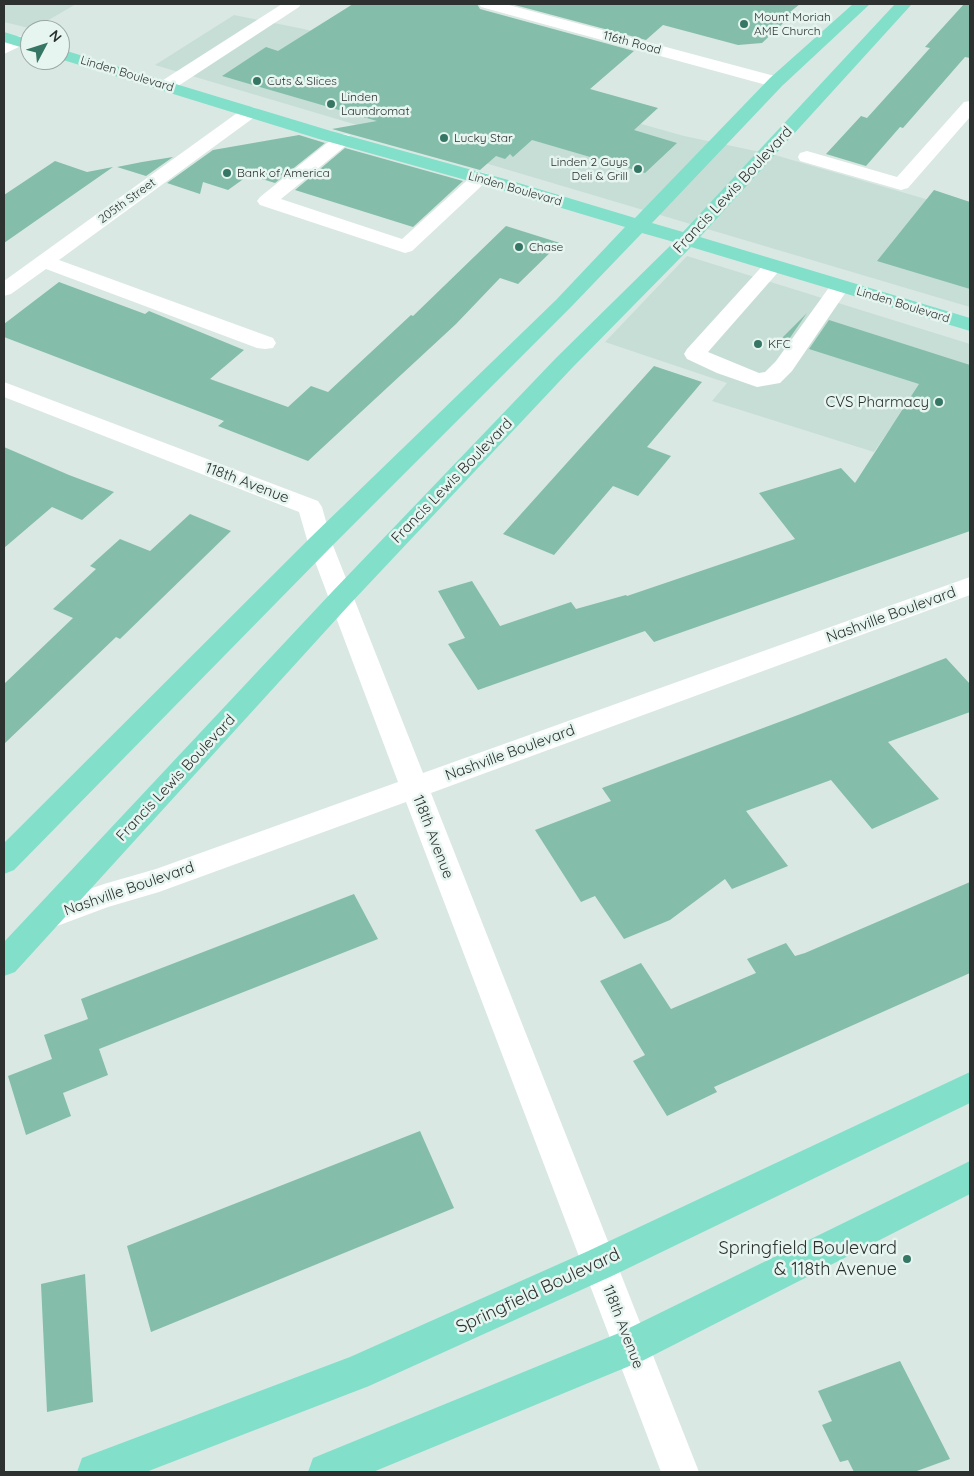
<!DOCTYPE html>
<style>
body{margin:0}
#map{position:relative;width:974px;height:1476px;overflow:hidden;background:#d9e8e3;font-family:Quicksand,sans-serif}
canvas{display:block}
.frame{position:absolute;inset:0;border:5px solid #2d3230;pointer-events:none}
.north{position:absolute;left:20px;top:20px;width:50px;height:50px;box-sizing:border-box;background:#e6f5f0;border:1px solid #9ca7a3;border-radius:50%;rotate:50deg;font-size:14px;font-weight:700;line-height:20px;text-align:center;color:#2d3230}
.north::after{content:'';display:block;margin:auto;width:18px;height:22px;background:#367664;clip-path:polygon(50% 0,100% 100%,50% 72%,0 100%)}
</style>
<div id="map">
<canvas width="974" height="1476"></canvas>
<div class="frame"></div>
<div class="north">N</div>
</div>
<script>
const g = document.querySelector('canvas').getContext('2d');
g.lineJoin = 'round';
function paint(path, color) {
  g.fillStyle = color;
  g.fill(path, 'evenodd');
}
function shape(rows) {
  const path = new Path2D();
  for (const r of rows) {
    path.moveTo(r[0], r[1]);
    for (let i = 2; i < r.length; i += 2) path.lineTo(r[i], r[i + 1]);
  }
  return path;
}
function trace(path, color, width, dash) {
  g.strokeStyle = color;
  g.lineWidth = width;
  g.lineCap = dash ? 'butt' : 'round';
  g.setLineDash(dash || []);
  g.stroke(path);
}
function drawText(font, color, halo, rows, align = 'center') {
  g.font = font + ' Quicksand,sans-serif';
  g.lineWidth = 5;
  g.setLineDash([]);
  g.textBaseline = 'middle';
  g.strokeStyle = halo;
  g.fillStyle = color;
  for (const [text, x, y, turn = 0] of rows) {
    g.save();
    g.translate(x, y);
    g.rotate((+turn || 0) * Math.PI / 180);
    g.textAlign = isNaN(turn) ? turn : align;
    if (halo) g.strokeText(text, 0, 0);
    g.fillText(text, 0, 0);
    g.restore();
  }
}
paint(shape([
 [4,4,76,4,33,29,4,22],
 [234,15,304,29,684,136,775,155,970,212,970,307,155,65],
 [687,256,970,344,970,478,930,439,892,426,874,452,712,401,727,383,605,342]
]), '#c7ded6');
paint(shape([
 [353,4,477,4,480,9,634,51,590,89,658,108,634,130,677,143,645,173,532,140,513,157,510,154,505,159,496,156,480,170,332,129,377,121,222,76,266,47,278,51],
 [511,4,800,4,790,12,794,13,762,43,738,45,663,25,646,40],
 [964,4,970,4,970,58,965,57,903,128,900,127,866,166,826,154,861,116,867,118,895,87,930,48,925,47],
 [299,135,325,143,275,183,249,175,228,190,203,182,200,194,167,183,213,150],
 [345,148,463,181,413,227,295,190],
 [173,157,146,176,117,167,142,162],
 [55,161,87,172,113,167,4,243,4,195],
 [934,190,970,202,970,289,877,261],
 [506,226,560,243,518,284,500,278,456,324,308,461,218,426,224,421,4,337,4,324,59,282,145,314,149,311,244,350,210,379,288,407,311,386,328,392,411,315,413,316],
 [807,313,787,342,780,340],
 [829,320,970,365,970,531,654,642,645,631,478,690,448,644,465,638,438,591,472,581,500,626,571,602,576,609,626,595,627,596,795,539,759,493,841,468,855,483,919,384,809,349],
 [654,366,702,382,647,447,671,456,638,496,613,486,554,555,503,534],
 [4,447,69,475,114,492,82,520,52,507,4,548],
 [190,514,231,531,120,639,116,637,4,744,4,684,73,618,53,609,96,569,90,566,120,539,150,551],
 [946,658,970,684,970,712,888,742,939,799,872,829,831,780,746,811,788,866,732,889,725,879,670,920,624,939,595,896,581,902,535,830,611,801,602,788,798,715],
 [970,882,970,973,714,1087,717,1092,667,1116,633,1061,645,1055,600,981,641,963,671,1009,756,973,747,959,786,943,795,956,805,953],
 [354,894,378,939,99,1049,108,1075,63,1093,71,1116,26,1135,8,1076,52,1059,44,1035,88,1019,81,999],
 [420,1131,454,1208,151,1332,127,1246],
 [85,1274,93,1402,47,1412,41,1284],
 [900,1361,950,1459,914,1472,854,1472,848,1460,840,1462,822,1425,832,1421,818,1391]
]), '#84bdaa');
paint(shape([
 [282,4,301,4,299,7,172,90,166,91,160,90,157,86,160,82,282,4],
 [479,4,505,4,782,78,785,82,782,86,776,87,770,86,481,7,479,4],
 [17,36,23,37,25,41,23,45,4,54,4,42,17,36],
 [970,101,970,117,908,188,901,190,894,188,800,161,798,157,800,153,807,151,897,177,964,102,970,101],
 [250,107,256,108,259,112,256,116,59,260,273,338,276,343,273,348,265,349,257,348,46,269,11,294,4,296,4,281,244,108,250,107],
 [343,134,349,135,352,139,349,143,281,199,402,239,474,174,481,172,488,174,490,178,412,251,405,253,260,205,257,201,260,197,337,135,343,134],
 [773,260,780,262,783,266,780,270,708,352,759,373,765,372,776,361,833,282,840,280,847,282,850,286,792,371,780,383,757,387,717,373,687,359,684,354,687,349,766,262,773,260],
 [4,382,318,501,322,507,332,543,423,773,970,577,970,595,431,793,699,1472,661,1472,406,802,159,892,108,907,49,929,38,925,34,916,38,907,104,884,156,869,398,782,308,543,299,512,4,397,4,382]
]), '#fff');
paint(shape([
 [853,4,870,4,782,86,652,223,683,232,895,4,912,4,700,237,970,318,970,331,691,247,572,368,350,604,15,972,4,976,4,942,332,592,556,358,674,242,642,233,570,308,329,549,14,870,4,874,4,843,311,537,556,300,625,227,498,189,319,139,60,59,60,49,331,131,512,181,635,218,770,78,853,4],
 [4,32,30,40,30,50,4,42,4,32],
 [970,1072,970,1103,612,1276,369,1386,146,1472,77,1472,82,1458,350,1357,586,1252,970,1072],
 [970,1161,970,1194,644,1360,373,1472,308,1472,313,1458,619,1333,970,1161]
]), '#82dfc9');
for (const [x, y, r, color] of [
 [744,24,5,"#367664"],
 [257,81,5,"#367664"],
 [331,104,5,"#367664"],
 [444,138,5,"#367664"],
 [638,169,5,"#367664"],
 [227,173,5,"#367664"],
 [519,247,5,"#367664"],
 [758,344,5,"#367664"],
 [939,402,5,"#367664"],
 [907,1259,5,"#367664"]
]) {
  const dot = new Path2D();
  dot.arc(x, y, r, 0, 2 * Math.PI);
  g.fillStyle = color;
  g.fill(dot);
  trace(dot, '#e6f5f0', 2);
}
drawText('12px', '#2d3230', '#e6f5f0', [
 ["Mount Moriah",754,17],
 ["AME Church",754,31],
 ["Cuts & Slices",267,81],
 ["Linden",341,97],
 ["Laundromat",341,111],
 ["Lucky Star",454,138],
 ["Linden 2 Guys",628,162,"right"],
 ["Deli & Grill",628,176,"right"],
 ["Bank of America",237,173],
 ["Chase",529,247],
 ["KFC",768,344]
], 'left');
drawText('12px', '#2d3230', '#e6f5f0', [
 ["116th Road",632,43,15],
 ["Linden Boulevard",127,74,17],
 ["Linden Boulevard",515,189,16],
 ["205th Street",127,201,-36],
 ["Linden Boulevard",903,305,17]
]);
drawText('15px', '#2d3230', '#e6f5f0', [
 ["Francis Lewis Boulevard",733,190,-47],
 ["Francis Lewis Boulevard",452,481,-46],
 ["118th Avenue",247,483,21],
 ["Nashville Boulevard",891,615,-20],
 ["Nashville Boulevard",510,753,-20],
 ["Francis Lewis Boulevard",176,778,-47],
 ["118th Avenue",433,837,69],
 ["Nashville Boulevard",129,889,-19],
 ["118th Avenue",623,1327,69]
]);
drawText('15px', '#2d3230', '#e6f5f0', [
 ["CVS Pharmacy",929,402]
], 'right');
drawText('18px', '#2d3230', '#e6f5f0', [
 ["Springfield Boulevard",897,1249],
 ["& 118th Avenue",897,1270]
], 'right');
drawText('18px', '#2d3230', '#e6f5f0', [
 ["Springfield Boulevard",538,1291,-25]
]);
</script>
